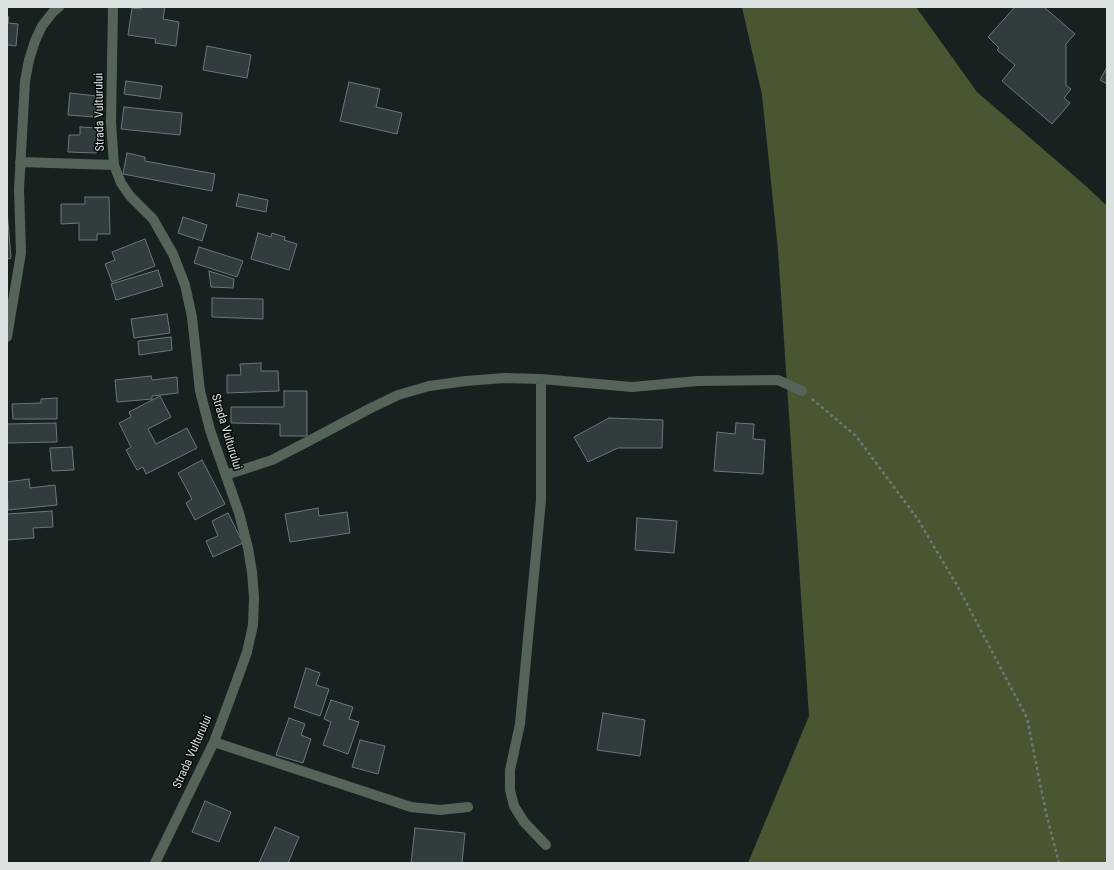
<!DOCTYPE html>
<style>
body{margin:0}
#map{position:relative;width:1114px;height:870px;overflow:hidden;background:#172120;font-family:"Roboto Condensed",sans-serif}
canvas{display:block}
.frame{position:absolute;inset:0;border:8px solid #dbe2e1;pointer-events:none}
</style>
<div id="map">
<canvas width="1114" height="870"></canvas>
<div class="frame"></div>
</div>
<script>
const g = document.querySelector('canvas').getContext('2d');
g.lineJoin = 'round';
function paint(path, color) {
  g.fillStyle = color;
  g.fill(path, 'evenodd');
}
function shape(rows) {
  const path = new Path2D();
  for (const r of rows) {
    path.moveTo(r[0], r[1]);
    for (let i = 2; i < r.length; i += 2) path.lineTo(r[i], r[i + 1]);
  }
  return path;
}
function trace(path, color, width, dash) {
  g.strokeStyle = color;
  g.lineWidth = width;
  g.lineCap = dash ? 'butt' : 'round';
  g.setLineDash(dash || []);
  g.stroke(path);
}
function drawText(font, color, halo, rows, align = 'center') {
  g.font = font + ' "Roboto Condensed",sans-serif';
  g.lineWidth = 3;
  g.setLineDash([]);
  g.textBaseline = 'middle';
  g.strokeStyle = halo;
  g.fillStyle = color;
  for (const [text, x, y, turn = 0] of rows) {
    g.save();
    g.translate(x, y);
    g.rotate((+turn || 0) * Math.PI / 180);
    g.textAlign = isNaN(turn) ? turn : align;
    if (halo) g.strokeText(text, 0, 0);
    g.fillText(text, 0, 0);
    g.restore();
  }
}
paint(shape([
 [742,7,916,7,977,92,1087,187,1107,206,1107,863,748,863,809,716,778,250,762,95]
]), '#4a5632');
const building = shape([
 [141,7,165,7,163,19,179,22,176,46,155,43,156,39,128,35,132,8,141,9,141,7],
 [1015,7,1044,7,1075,34,1066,44,1066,85,1071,89,1064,98,1070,103,1052,124,1002,81,1015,65,997,50,999,48,988,37,1015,7],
 [7,17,9,17,8,23,18,24,16,46,7,45,7,17],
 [207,46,251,55,247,78,203,70,207,46],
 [1107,67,1107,84,1100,80,1107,67],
 [126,81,162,86,160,99,124,94,126,81],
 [349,82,380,89,376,107,402,113,397,134,340,121,349,82],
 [70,93,97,96,95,117,68,115,70,93],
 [124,107,182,113,180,135,121,129,124,107],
 [80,127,98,128,96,153,68,152,69,135,80,135,80,127],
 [127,153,145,157,145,161,215,174,212,191,123,174,127,153],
 [239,194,268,200,266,212,236,206,239,194],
 [85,197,109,197,110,234,97,234,97,240,79,240,79,223,61,224,61,204,85,204,85,197],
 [7,210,11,258,7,259,7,210],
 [183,217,207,225,202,241,178,233,183,217],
 [258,233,271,237,272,233,285,237,284,240,297,244,289,270,251,259,258,233],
 [145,239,155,266,112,282,105,264,115,260,112,252,145,239],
 [199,247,243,261,237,277,194,263,199,247],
 [158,270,163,286,116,300,111,284,158,270],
 [209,271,234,279,233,288,211,287,209,271],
 [212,298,263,299,263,319,212,317,212,298],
 [167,314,170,333,134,338,131,319,167,314],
 [171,337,172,350,139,355,138,341,171,337],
 [261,363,261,371,278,371,279,391,227,393,227,375,241,375,240,364,261,363],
 [151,376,152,380,177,377,178,393,152,396,152,399,117,402,115,380,151,376],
 [284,391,307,391,307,436,280,436,280,424,231,423,231,407,284,407,284,391],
 [160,396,171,417,148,429,156,444,187,428,197,448,146,474,143,467,137,470,126,450,131,447,119,423,131,417,129,412,160,396],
 [57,398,57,419,13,419,12,404,41,403,41,399,57,398],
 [609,418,663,420,662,448,618,448,588,462,574,437,609,418],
 [56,423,57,442,7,443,7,424,56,423],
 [736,423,754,424,753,439,765,440,763,474,714,471,717,432,735,434,736,423],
 [72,447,74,470,52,471,50,448,72,447],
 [202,460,225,504,195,520,186,503,192,499,178,473,202,460],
 [29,479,30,488,55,485,57,505,8,510,7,482,29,479],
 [318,508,319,516,347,512,350,533,290,542,285,514,318,508],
 [52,511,53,527,33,528,34,538,7,540,7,514,52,511],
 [228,513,243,543,213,557,206,541,218,536,212,521,228,513],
 [637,518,677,521,674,553,635,550,637,518],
 [306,668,320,673,316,685,329,689,320,716,294,707,306,668],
 [331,700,353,707,349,719,359,722,348,754,323,745,331,722,324,719,331,700],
 [603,713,645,720,640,756,597,750,603,713],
 [289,718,305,724,301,735,311,739,303,763,276,755,289,718],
 [360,740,385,746,378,774,352,767,360,740],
 [205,801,231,812,219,842,192,832,205,801],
 [275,827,299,837,288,863,259,863,275,827],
 [415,828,465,833,462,863,411,863,415,828]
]);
paint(building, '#313c3f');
trace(building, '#6b777a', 1);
trace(shape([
 [812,399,856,436,917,518,958,587,1027,718,1046,813,1059,863]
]), '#6f7877', 2.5, [3, 3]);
trace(shape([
 [113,7,111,122,114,165,121,183,130,196,153,219,173,254,185,285,192,317,200,391,210,430,239,513,248,548,252,572,254,597,253,625,247,652,237,680,214,742,155,863],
 [20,162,114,165],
 [7,337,21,253,19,189,25,81,29,60,35,41,42,26,53,12,59,7],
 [541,379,541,500,520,724,510,770,510,790,514,806,524,822,546,845],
 [226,475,272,460,305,443,369,409,398,395,429,386,466,381,504,378,541,379,632,387,697,381,778,380,802,391],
 [214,742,411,807,440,810,468,807]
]), '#546459', 10);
drawText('12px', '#dbe2e1', '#060a09', [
 ["Strada Vulturului",100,112,-91],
 ["Strada Vulturului",226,432,73],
 ["Strada Vulturului",193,752,-66]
]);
</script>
